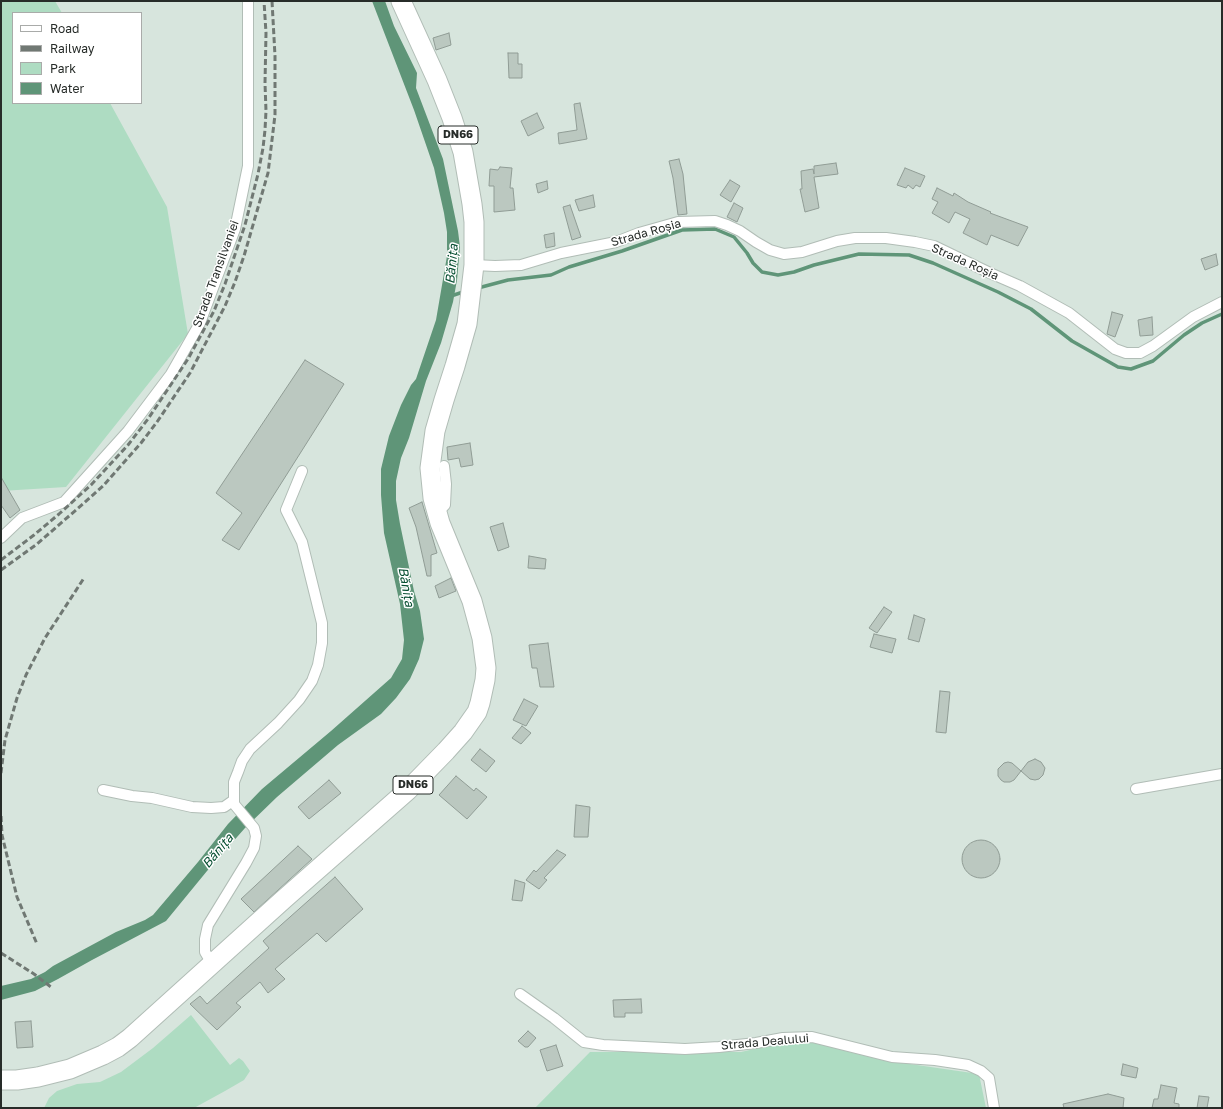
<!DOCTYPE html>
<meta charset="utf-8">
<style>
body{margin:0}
#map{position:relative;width:1223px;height:1109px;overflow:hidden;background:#d7e5dd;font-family:"Golos Text",sans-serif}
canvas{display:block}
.frame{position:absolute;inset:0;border:2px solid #272c29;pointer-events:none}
.legend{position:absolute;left:12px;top:12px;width:130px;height:92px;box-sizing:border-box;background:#fff;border:1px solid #a9aba9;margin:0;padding:5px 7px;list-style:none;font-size:12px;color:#272c29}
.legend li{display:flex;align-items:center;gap:8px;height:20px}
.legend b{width:20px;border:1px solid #a9aba9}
</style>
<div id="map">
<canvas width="1223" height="1109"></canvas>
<div class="frame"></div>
<ul class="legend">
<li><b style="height:5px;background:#fff"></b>Road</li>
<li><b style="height:5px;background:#707873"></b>Railway</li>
<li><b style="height:11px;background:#aedcc2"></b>Park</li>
<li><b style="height:11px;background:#5f9578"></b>Water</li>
</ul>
</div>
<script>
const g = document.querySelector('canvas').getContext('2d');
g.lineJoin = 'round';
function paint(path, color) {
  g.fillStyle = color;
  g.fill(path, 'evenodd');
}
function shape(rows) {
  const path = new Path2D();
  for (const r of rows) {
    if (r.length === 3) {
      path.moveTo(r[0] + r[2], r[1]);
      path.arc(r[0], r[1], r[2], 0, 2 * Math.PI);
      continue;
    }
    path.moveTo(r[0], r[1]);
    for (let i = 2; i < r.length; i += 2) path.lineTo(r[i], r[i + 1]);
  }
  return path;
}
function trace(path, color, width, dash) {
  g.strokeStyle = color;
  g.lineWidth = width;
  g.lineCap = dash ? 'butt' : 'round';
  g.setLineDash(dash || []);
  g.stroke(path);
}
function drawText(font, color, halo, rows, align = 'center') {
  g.font = font + ' "Golos Text",sans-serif';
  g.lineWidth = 3;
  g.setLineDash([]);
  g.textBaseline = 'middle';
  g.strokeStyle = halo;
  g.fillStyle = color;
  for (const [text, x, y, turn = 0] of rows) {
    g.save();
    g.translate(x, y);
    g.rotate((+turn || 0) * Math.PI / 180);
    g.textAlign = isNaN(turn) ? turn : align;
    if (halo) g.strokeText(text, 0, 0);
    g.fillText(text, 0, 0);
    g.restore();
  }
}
paint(shape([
 [1,1,55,1,62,13,13,13,13,103,110,103,167,207,188,334,66,487,1,491],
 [191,1015,230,1065,239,1058,243,1061,250,1071,244,1080,225,1091,194,1108,44,1108,49,1098,57,1091,77,1084,100,1082,121,1072,153,1048],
 [798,1039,824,1043,903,1063,979,1074,986,1108,535,1108,590,1052,741,1052]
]), '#aedcc2');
paint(shape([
 [372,1,385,1,394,26,417,73,416,88,443,159,458,231,460,247,457,280,453,302,441,343,426,381,409,438,401,458,396,481,396,500,400,524,414,591,420,611,424,639,419,659,410,679,396,698,381,714,338,745,277,797,245,828,207,871,166,921,92,960,58,979,35,991,1,1000,1,986,31,979,45,972,53,966,116,932,145,920,153,915,198,862,228,824,262,789,331,731,391,678,402,659,404,640,400,604,384,533,381,495,381,469,389,436,401,405,411,385,416,379,436,320,447,256,447,232,444,213,434,168,414,110]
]), '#5f9578');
trace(shape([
 [478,288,508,280,551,275,569,267,622,251,682,230,715,229,734,237,747,253,753,263,762,272,778,275,794,272,814,265,859,254,909,255,933,263,998,292,1031,309,1072,341,1118,367,1131,369,1153,361,1184,335,1202,323,1222,314],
 [451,296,466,291]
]), '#5f9578', 3.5);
const building = shape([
 [449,33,451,45,436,50,433,38,449,33],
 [508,53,518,53,518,64,522,64,522,78,509,78,508,53],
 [580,103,587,139,559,144,558,133,577,130,574,104,580,103],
 [537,113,544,128,528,136,521,121,537,113],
 [679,159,683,174,687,214,678,215,673,178,669,161,679,159],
 [836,163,838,174,814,177,819,208,805,212,800,189,802,189,801,171,813,169,814,174,814,166,836,163],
 [500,167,512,168,510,188,513,188,515,210,494,212,494,186,489,186,490,169,498,170,500,167],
 [905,168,925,176,920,187,916,185,913,189,908,185,906,188,897,185,905,168],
 [730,180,740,186,731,202,720,195,730,180],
 [547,181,548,189,538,193,536,184,547,181],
 [937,188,953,196,954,193,968,202,991,212,990,213,1028,227,1018,246,991,235,987,245,963,233,970,219,955,212,949,223,932,213,938,202,932,199,937,188],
 [593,195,595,207,579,211,575,200,593,195],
 [734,203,743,208,737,222,727,217,734,203],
 [570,205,581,237,572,240,563,207,570,205],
 [554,233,555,246,546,248,544,235,554,233],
 [1216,254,1218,265,1205,270,1201,259,1216,254],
 [1112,312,1123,315,1115,337,1107,334,1112,312],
 [1152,317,1153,335,1140,336,1138,320,1152,317],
 [305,360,344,384,239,550,222,540,242,513,216,493,305,360],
 [470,443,473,465,461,467,459,458,448,460,447,447,470,443],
 [1,477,20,510,10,518,1,505,1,477],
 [422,502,437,553,431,555,431,576,427,576,416,527,409,508,422,502],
 [503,523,509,547,498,551,490,527,503,523],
 [529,556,546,559,545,569,528,568,529,556],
 [451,578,456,591,439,598,435,586,451,578],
 [884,607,892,612,877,633,869,628,884,607],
 [914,615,925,619,919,642,908,639,914,615],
 [874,634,896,639,892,653,870,647,874,634],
 [548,643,554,687,540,687,537,668,532,668,529,645,548,643],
 [940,691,950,692,946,733,936,732,940,691],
 [524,699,538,706,526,726,513,720,524,699],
 [522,726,531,733,521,744,512,738,522,726],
 [480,749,495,761,486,772,471,760,480,749],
 [1035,759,1041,762,1045,768,1043,775,1039,779,1035,780,1030,779,1021,771,1014,780,1010,782,1004,782,1001,780,998,776,998,769,1004,763,1008,762,1012,763,1021,771,1028,762,1035,759],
 [456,776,474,791,476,788,487,797,467,819,439,795,456,776],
 [329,780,341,793,309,819,298,807,329,780],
 [576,805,590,807,588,837,574,837,576,805],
 [981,859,19],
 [298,846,312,859,254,912,241,899,298,846],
 [557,850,566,855,544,878,547,880,539,889,526,880,534,870,536,872,557,850],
 [335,877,363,909,326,942,317,933,275,969,285,979,268,993,260,982,236,1003,241,1007,217,1030,190,1004,200,996,207,1004,269,948,263,941,335,877],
 [515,880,525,883,522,901,512,900,515,880],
 [641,999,642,1013,625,1013,625,1017,614,1017,613,1000,641,999],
 [31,1021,33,1047,17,1048,15,1022,31,1021],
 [528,1031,536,1038,528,1047,525,1047,518,1041,528,1031],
 [556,1045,563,1066,547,1071,540,1050,556,1045],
 [1123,1064,1138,1068,1136,1078,1121,1075,1123,1064],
 [1161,1085,1177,1088,1174,1103,1179,1104,1179,1108,1152,1108,1154,1099,1158,1099,1161,1085],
 [1108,1094,1124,1098,1123,1108,1064,1108,1063,1104,1108,1094],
 [1199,1096,1209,1097,1207,1108,1197,1108,1199,1096]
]);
paint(building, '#bbc8c0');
trace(building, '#909c95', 1);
const street = shape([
 [474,265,495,266,521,265,561,253,616,242,639,233,678,222,715,221,727,225,740,231,756,242,770,250,784,254,802,252,837,241,855,238,886,238,915,242,934,246,990,273,1020,286,1069,313,1115,349,1126,353,1140,353,1153,346,1193,317,1222,302],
 [437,513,445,505,446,484,444,466],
 [1,538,22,518,64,502,128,431,171,374,200,323,235,229,248,166,248,1],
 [1136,789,1222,774],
 [103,790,132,796,152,798,192,807,211,808,224,807,234,800],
 [212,964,205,952,205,939,208,925,246,863,254,848,256,836,254,828,234,804,234,782,238,772,242,761,250,749,278,723,299,700,312,681,318,665,322,643,322,623,302,542,286,510,302,471],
 [520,994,554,1018,584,1042,603,1045,685,1049,719,1047,756,1043,783,1038,812,1037,892,1057,935,1060,968,1065,981,1071,989,1078,994,1108]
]);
const highway = shape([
 [1,1080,17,1080,38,1077,70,1069,103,1055,118,1047,130,1038,284,899,408,790,446,751,463,732,477,712,480,703,485,680,486,668,482,638,472,601,440,523,433,498,430,468,435,431,444,400,455,366,467,324,474,265,474,222,472,204,463,152,452,118,437,80,401,1]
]);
trace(street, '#b1bdb6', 12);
trace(highway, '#b1bdb6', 21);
trace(street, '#fff', 10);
trace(highway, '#fff', 19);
trace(shape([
 [1,560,34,535,59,514,91,485,128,445,148,419,188,359,214,311,225,284,245,225,258,174,263,148,265,130,266,111,265,83,266,33,264,1],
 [1,570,37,544,84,503,103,486,141,443,157,422,190,373,225,306,235,282,244,256,268,173,275,115,275,56,272,1],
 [1,773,5,740,17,698,26,675,45,638,84,578],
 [1,816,2,835,17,897,37,944],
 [1,953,34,974,51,987]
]), '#707873', 3, [6, 3]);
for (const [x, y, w] of [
 [458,135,40],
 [413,785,40]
]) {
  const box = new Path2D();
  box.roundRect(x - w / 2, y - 9, w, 18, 3);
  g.fillStyle = '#fff';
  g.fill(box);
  trace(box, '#272c29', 1);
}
drawText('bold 11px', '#272c29', null, [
 ["DN66",458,135],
 ["DN66",413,785]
]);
drawText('12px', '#272c29', '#fff', [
 ["Strada Roșia",646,233,-16],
 ["Strada Roșia",965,262,24],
 ["Strada Transilvaniei",216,274,-70],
 ["Strada Dealului",765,1042,-5]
]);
drawText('italic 13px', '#074f32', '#fff', [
 ["Bănița",452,264,-85],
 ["Bănița",406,587,80],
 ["Bănița",218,851,-50]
]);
</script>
